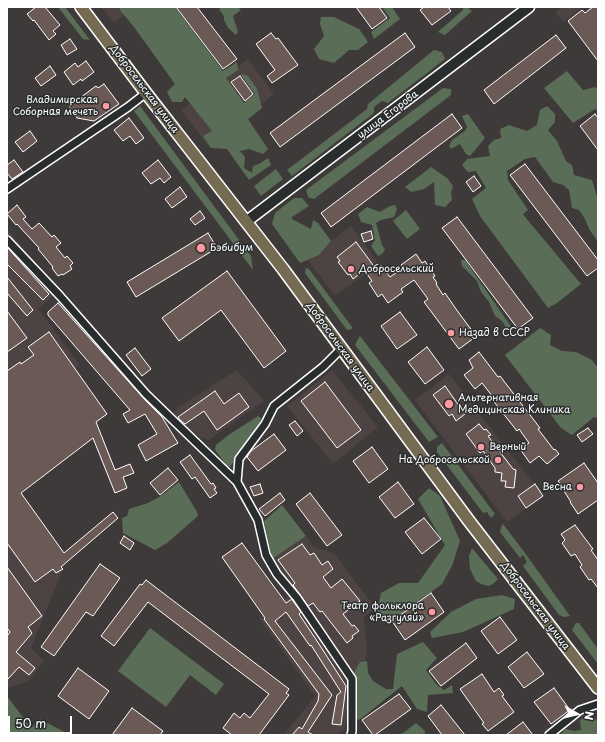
<!DOCTYPE html>
<meta charset="utf-8">
<style>
body{margin:0}
#map{position:relative;width:605px;height:742px;overflow:hidden;background:#3e3a3a;font-family:"Playpen Sans",sans-serif}
canvas{display:block}
.frame{position:absolute;inset:0;border:8px solid #fff;pointer-events:none}
.north{position:absolute;left:557px;top:694px;width:40px;height:40px;-webkit-text-stroke:3px #2a2d2e;paint-order:stroke;rotate:98deg;font-size:11px;font-weight:700;line-height:16px;text-align:center;color:#fff}
.north::after{content:'';display:block;margin:auto;width:14px;height:18px;background:#fff;clip-path:polygon(50% 0,100% 100%,50% 72%,0 100%)}
.scale{position:absolute;left:8px;top:716px;width:64px;height:18px;box-sizing:border-box;border:2px solid #fff;border-top:0;padding-left:5px;font-size:12px;line-height:14px;white-space:nowrap;color:#fff;-webkit-text-stroke:3px #2a2d2e;paint-order:stroke}
</style>
<div id="map">
<canvas width="605" height="742"></canvas>
<div class="frame"></div>
<div class="north">N</div>
<div class="scale">50 m</div>
</div>
<script>
const g = document.querySelector('canvas').getContext('2d');
g.lineJoin = 'round';
function paint(path, color) {
  g.fillStyle = color;
  g.fill(path, 'evenodd');
}
function shape(rows) {
  const path = new Path2D();
  for (const r of rows) {
    path.moveTo(r[0], r[1]);
    for (let i = 2; i < r.length; i += 2) path.lineTo(r[i], r[i + 1]);
  }
  return path;
}
function trace(path, color, width, dash) {
  g.strokeStyle = color;
  g.lineWidth = width;
  g.lineCap = dash ? 'butt' : 'round';
  g.setLineDash(dash || []);
  g.stroke(path);
}
function drawText(font, color, halo, rows, align = 'center') {
  g.font = font + ' "Playpen Sans",sans-serif';
  g.lineWidth = 3;
  g.setLineDash([]);
  g.textBaseline = 'middle';
  g.strokeStyle = halo;
  g.fillStyle = color;
  for (const [text, x, y, turn = 0] of rows) {
    g.save();
    g.translate(x, y);
    g.rotate((+turn || 0) * Math.PI / 180);
    g.textAlign = isNaN(turn) ? turn : align;
    if (halo) g.strokeText(text, 0, 0);
    g.fillText(text, 0, 0);
    g.restore();
  }
}
paint(shape([
 [101,7,134,7,114,23],
 [562,7,582,7,563,22,555,12],
 [248,59,274,94,209,147,181,110],
 [351,226,379,264,335,296,307,259],
 [7,229,59,290,38,309,80,365,47,390,8,489,63,569,31,648,44,661,29,681,7,688],
 [237,370,264,401,209,440,201,438,184,425,173,414,180,406],
 [332,370,378,427,333,464,287,406],
 [449,374,543,496,507,522,415,400],
 [306,536,314,547,334,553,375,608,364,617,367,652,345,728,336,735,284,735,315,696,259,618,294,593,272,559]
]), '#4c4342');
paint(shape([
 [58,7,65,7,90,40,83,39],
 [119,7,175,7,223,71,237,62,238,70,226,78,244,103,255,94,241,75,242,74,248,76,257,89,262,108,248,119,268,149,263,154,249,149,240,151,245,157,244,168,252,173,253,166,259,164,268,158,271,165,249,180,227,149,211,148,203,136,212,131,185,97,182,102,172,102,167,92,175,84,134,27,120,10],
 [222,7,238,7,241,10,233,16,238,32,236,35,228,28,224,20,224,16,219,9],
 [382,7,392,7,400,19,374,39,371,32,390,18],
 [463,7,468,7,468,8,472,11,445,35,438,32,463,10],
 [321,17,334,17,359,29,368,42,358,50,349,50,334,63,319,59,314,49,324,36,320,24],
 [434,50,442,52,445,59,388,103,382,101,374,107,374,113,292,176,287,170,367,109,368,104],
 [567,71,583,90,595,87,598,89,598,111,595,109,573,123,544,88],
 [443,88,451,89,451,95,314,199,308,197,306,190],
 [140,106,251,256,253,270,134,111],
 [547,106,555,114,555,122,548,130,557,141,566,161,572,165,574,175,592,180,598,200,598,242,589,229,585,219,579,210,572,208,569,190,563,185,553,182,535,157,525,159,507,171,508,180,528,210,523,214,526,218,581,284,557,303,548,308,480,216,472,199,486,188,476,171,468,172,462,165,467,159,490,156,488,146,494,140,501,138,500,129,509,125,527,131,537,125,540,110],
 [468,114,485,138,470,156,466,154,460,144,451,149,449,146,452,140,465,131,467,127,462,116],
 [431,167,447,178,453,186,451,193,452,200,445,207,435,205,434,182,424,189,411,192,405,187],
 [276,169,283,179,261,196,254,186],
 [294,198,302,198,309,206,292,217,292,219,311,229,313,220,318,223,331,241,319,255,300,263,272,224,275,213],
 [395,205,397,209,394,217,381,220,376,223,382,245,385,249,383,253,378,256,371,246,375,240,372,225,361,222,358,214,367,207,380,212,390,206],
 [406,210,420,229,407,239,393,221],
 [461,260,465,260,512,328,506,327,502,321,495,316,489,302,481,292,477,281,462,266],
 [306,268,309,269,352,327,352,329,347,330,305,273],
 [540,328,551,335,550,345,562,351,576,352,592,360,598,368,598,418,594,417,572,435,561,428,505,355],
 [360,336,438,437,429,442,355,345,358,339],
 [258,416,261,418,261,421,230,467,227,466,215,450,216,445,230,434],
 [442,443,495,514,491,518,487,512,483,513,437,452,437,447],
 [179,482,197,512,198,516,167,543,155,550,123,533,122,518,127,516,129,509,148,503,161,496],
 [429,488,440,496,460,541,452,566,442,584,387,624,376,617,381,593,399,583,418,583,445,545,418,499],
 [282,505,306,536,272,559,264,521],
 [503,524,525,553,570,616,564,617,559,615,523,566,527,562,523,555,520,558,500,532,501,527],
 [472,548,498,579,493,584,489,586,481,584,476,581,470,569,469,556],
 [502,595,515,599,514,609,463,632,432,638,430,632,451,612,476,599],
 [576,623,579,623,598,649,598,664,572,630],
 [150,628,224,684,216,695,190,675,166,707,118,671],
 [423,642,437,658,426,670,436,684,444,690,452,685,453,693,428,695,427,712,417,709,402,686,359,720,346,710,349,682,360,662,367,661,368,673,373,681,386,689,393,689,397,654],
 [7,696,31,728,40,719,70,735,7,735],
 [591,714,598,722,598,735,561,735,565,729,574,731,581,730,580,720],
 [416,723,425,731,425,735,396,735,403,733]
]), '#5a6d57');
const building = shape([
 [36,7,45,7,60,25,53,31,56,34,49,40,34,20,33,21,27,14,36,7],
 [176,7,197,7,237,59,223,69,176,7],
 [356,7,379,7,387,18,372,29,356,7],
 [424,7,448,7,451,11,432,25,420,10,424,7],
 [593,7,598,7,598,61,568,21,582,10,585,13,593,7],
 [271,33,276,39,278,38,298,65,272,83,267,76,275,70,256,44,271,33],
 [405,33,415,47,280,147,270,133,405,33],
 [556,35,566,48,494,104,484,90,556,35],
 [70,39,77,49,67,55,61,45,70,39],
 [86,61,94,72,82,81,81,79,73,85,64,72,75,63,78,67,86,61],
 [50,66,56,75,41,86,35,78,50,66],
 [240,76,253,94,245,101,231,82,240,76],
 [104,84,119,104,94,121,77,118,69,106,96,86,98,88,104,84],
 [452,114,462,128,331,227,321,213,452,114],
 [595,114,598,118,598,150,580,126,595,114],
 [129,118,144,138,136,144,130,136,123,141,114,130,129,118],
 [30,131,37,141,23,152,15,142,30,131],
 [14,160,23,172,12,179,7,173,7,165,14,160],
 [158,160,171,177,164,183,160,178,151,184,142,173,158,160],
 [525,164,598,260,598,268,587,276,510,175,525,164],
 [474,176,481,186,473,192,466,182,474,176],
 [180,187,187,197,172,208,165,199,180,187],
 [17,205,26,217,23,219,32,229,39,223,52,237,54,235,61,243,56,247,65,258,67,256,73,263,70,266,72,269,63,275,62,274,58,276,52,268,53,267,38,249,39,248,17,224,16,225,7,214,17,205],
 [200,211,205,218,195,225,190,219,200,211],
 [457,217,533,318,518,329,442,228,457,217],
 [371,231,373,239,364,242,361,234,371,231],
 [208,233,217,248,136,297,127,282,208,233],
 [356,242,376,269,381,265,390,277,403,268,401,265,416,254,422,263,425,261,435,276,433,277,437,283,436,284,443,295,445,293,456,309,473,332,471,333,474,338,459,349,424,302,428,299,414,280,401,289,403,292,388,303,382,294,378,297,369,283,372,281,364,270,353,279,350,274,348,275,338,262,340,261,337,257,356,242],
 [7,247,49,294,43,300,7,264,7,247],
 [227,271,286,351,264,368,221,310,179,341,162,318,227,271],
 [7,277,33,310,27,316,7,293,7,277],
 [58,303,146,401,162,417,178,443,146,461,138,445,157,434,145,414,128,423,123,414,130,410,48,315,48,312,58,303],
 [7,311,27,338,7,352,7,311],
 [400,312,417,335,397,349,381,326,400,312],
 [49,332,107,414,96,422,115,470,130,464,134,473,123,477,127,488,115,493,93,438,21,493,64,553,113,512,118,518,61,567,63,569,56,573,53,569,35,582,7,543,7,371,20,362,21,364,34,355,28,347,49,332],
 [427,347,444,370,425,384,408,362,427,347],
 [135,348,151,369,142,376,126,355,135,348],
 [479,352,498,377,500,376,540,428,538,429,554,450,555,449,559,454,547,464,539,456,530,463,520,449,529,443,519,429,517,431,491,398,493,397,482,383,475,389,464,375,473,368,469,360,479,352],
 [325,382,361,430,337,448,301,401,325,382],
 [445,386,465,414,456,421,452,414,449,416,433,395,445,386],
 [215,391,224,404,239,393,249,407,217,430,204,411,185,424,180,420,178,417,215,391],
 [295,421,303,431,297,436,289,425,295,421],
 [479,424,484,430,486,429,491,435,488,436,513,469,516,470,514,488,505,487,506,481,501,481,502,473,495,472,495,468,483,451,480,453,466,434,479,424],
 [588,428,593,434,582,442,577,435,588,428],
 [274,434,286,450,258,471,247,457,251,451,274,434],
 [372,447,388,469,369,483,353,461,372,447],
 [190,455,211,484,213,483,216,488,214,489,217,493,210,498,195,477,192,479,180,462,190,455],
 [584,463,598,483,598,500,578,514,570,502,571,502,564,491,565,490,558,481,584,463],
 [168,468,178,480,160,495,150,483,168,468],
 [398,482,414,504,395,518,379,497,398,482],
 [260,484,263,493,254,496,250,487,260,484],
 [535,484,543,496,526,508,518,496,535,484],
 [280,493,285,500,265,516,259,509,280,493],
 [310,493,342,535,327,546,296,504,310,493],
 [424,518,441,539,422,554,405,532,424,518],
 [575,525,593,549,591,550,598,560,598,588,591,579,589,580,580,567,582,565,575,554,571,556,562,543,565,540,561,534,575,525],
 [124,536,134,543,130,550,120,543,124,536],
 [242,543,286,603,292,599,293,601,301,612,299,614,317,641,346,686,341,725,332,724,337,695,341,692,311,645,310,646,286,612,275,621,332,695,308,732,313,735,292,735,299,727,302,729,318,701,319,694,264,619,265,618,222,557,242,543],
 [302,544,310,555,314,553,322,565,328,561,333,569,323,577,331,588,342,579,360,601,343,614,352,626,354,625,359,631,352,636,353,638,347,643,322,611,320,612,313,603,308,606,293,585,295,583,278,560,302,544],
 [100,564,120,578,93,616,86,612,54,656,41,647,100,564],
 [7,567,42,616,28,627,32,633,16,652,35,668,29,675,19,667,7,680,7,636,10,632,7,628,7,567],
 [146,580,289,689,286,693,289,695,259,735,232,735,223,728,234,713,240,718,244,713,250,718,269,694,148,602,114,646,101,636,140,584,142,585,146,580],
 [431,593,444,612,405,640,392,621,431,593],
 [500,617,517,640,498,654,481,631,500,617],
 [466,643,477,658,441,686,429,671,466,643],
 [527,652,544,674,524,688,508,667,527,652],
 [78,668,109,691,89,719,58,696,78,668],
 [482,674,494,692,499,688,504,695,502,696,514,712,488,731,482,724,484,723,460,689,482,674],
 [554,688,570,710,551,724,534,702,554,688],
 [399,694,411,709,375,735,373,735,362,720,399,694],
 [441,705,465,735,442,735,428,716,441,705],
 [132,708,163,731,160,735,112,735,132,708],
 [523,722,533,735,506,735,523,722]
]);
paint(building, '#6b5955');
trace(building, '#fff', 1);
const street = shape([
 [7,189,128,107,146,93],
 [7,240,60,296,146,394,237,482],
 [341,349,323,367,274,406,265,424,239,459,237,482,258,520,266,555,277,574,297,598,352,679,352,731,351,735],
 [549,735,580,710,598,704]
]);
const secondary = shape([
 [247,221,529,7]
]);
const primary = shape([
 [81,7,146,93,283,269,469,521,598,688]
]);
trace(street, '#fff', 10);
trace(secondary, '#fff', 13);
trace(primary, '#fff', 14);
trace(street, '#2a2d2e', 7);
trace(secondary, '#2a2d2e', 10);
trace(primary, '#756b52', 11);
for (const [x, y, r, color] of [
 [106,106,4,"#ff9aa2"],
 [201,248,5,"#ff9aa2"],
 [351,269,4,"#ff9aa2"],
 [451,333,4,"#ff9aa2"],
 [449,404,5,"#ff9aa2"],
 [481,447,4,"#ff9aa2"],
 [498,460,4,"#ff9aa2"],
 [580,487,4,"#ff9aa2"],
 [432,612,4,"#ff9aa2"]
]) {
  const dot = new Path2D();
  dot.arc(x, y, r, 0, 2 * Math.PI);
  g.fillStyle = color;
  g.fill(dot);
  trace(dot, '#2a2d2e', 1.5);
}
drawText('10px', '#fff', '#2a2d2e', [
 ["Добросельская улица",144,89,53],
 ["улица Егорова",388,115,-37],
 ["Добросельская улица",340,347,54],
 ["Добросельская улица",535,606,53]
]);
drawText('10px', '#fff', '#2a2d2e', [
 ["Владимирская",98,100,"right"],
 ["Соборная мечеть",98,112,"right"],
 ["Бэбибум",210,248],
 ["Добросельский",359,269],
 ["Назад в СССР",459,333],
 ["Альтернативная",458,398],
 ["Mедицинская Kлиника",458,410],
 ["Верный",489,447],
 ["На Добросельской",490,460,"right"],
 ["Весна",572,487,"right"],
 ["Театр фольклора",424,606,"right"],
 ["«Разгуляй»",424,618,"right"]
], 'left');
</script>
